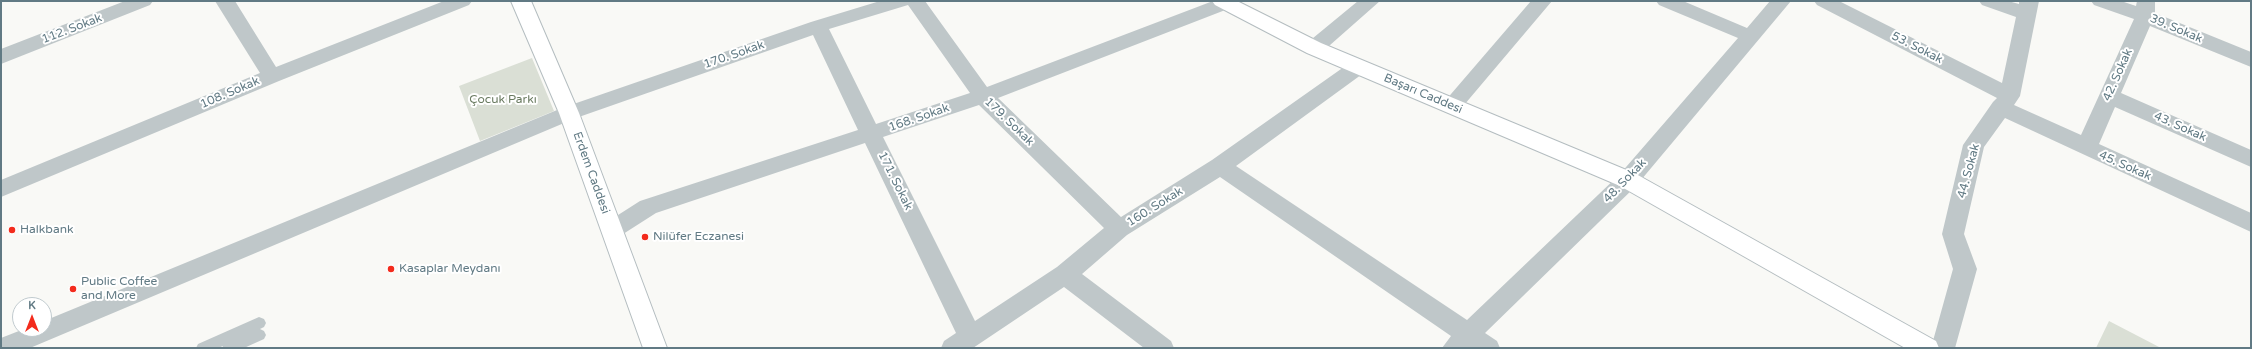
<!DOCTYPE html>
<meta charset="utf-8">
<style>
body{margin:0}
#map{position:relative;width:2252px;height:349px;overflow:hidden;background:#f9f9f6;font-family:"Varela Round",sans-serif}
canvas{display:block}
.frame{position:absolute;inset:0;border:2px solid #617a84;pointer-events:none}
.north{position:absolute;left:12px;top:297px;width:40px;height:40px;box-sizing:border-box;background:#fff;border:1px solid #c0cace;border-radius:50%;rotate:0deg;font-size:11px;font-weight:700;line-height:16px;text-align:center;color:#617a84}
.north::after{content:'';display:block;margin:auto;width:14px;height:18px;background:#f32b1c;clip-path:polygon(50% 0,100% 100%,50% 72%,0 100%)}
</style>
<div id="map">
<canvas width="2252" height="349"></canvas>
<div class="frame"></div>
<div class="north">K</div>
</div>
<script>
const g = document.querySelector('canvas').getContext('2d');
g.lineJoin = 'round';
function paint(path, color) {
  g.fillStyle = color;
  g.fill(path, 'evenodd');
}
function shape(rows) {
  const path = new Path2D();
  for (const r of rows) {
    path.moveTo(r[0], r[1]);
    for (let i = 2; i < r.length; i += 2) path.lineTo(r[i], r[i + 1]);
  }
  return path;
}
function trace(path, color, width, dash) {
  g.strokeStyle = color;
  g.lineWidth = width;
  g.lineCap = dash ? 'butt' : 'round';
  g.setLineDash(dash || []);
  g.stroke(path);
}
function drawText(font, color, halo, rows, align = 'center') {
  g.font = font + ' "Varela Round",sans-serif';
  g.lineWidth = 4;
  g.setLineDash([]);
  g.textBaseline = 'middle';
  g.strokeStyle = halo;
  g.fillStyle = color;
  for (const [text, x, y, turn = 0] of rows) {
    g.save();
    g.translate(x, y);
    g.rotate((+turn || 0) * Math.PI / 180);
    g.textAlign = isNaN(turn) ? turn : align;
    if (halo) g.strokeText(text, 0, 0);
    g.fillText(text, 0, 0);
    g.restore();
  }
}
paint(shape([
 [532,58,554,111,480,141,459,86],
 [2109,321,2161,348,2096,348]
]), '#dadfd5');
const secondary = shape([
 [511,1,531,1,579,113,667,348,643,348,559,113,511,1],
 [1212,1,1237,1,1321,43,1636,174,1936,341,1939,348,1905,348,1620,186,1307,53,1215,5,1212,1]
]);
trace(secondary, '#b4bdc0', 2);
paint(shape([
 [259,317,264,319,266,323,264,327,260,329,264,331,266,335,264,339,244,348,222,348,223,346,218,348,196,348,198,344,259,317]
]), '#bfc7c9');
paint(shape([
 [125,1,153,1,150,5,1,64,1,49,125,1],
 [215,1,235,1,276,67,444,1,472,1,469,5,279,81,1,197,1,180,260,73,215,1],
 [880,1,925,1,987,87,1213,1,1234,1,1236,3,1233,7,998,98,1121,217,1212,160,1351,62,1358,60,1365,62,1368,67,1365,72,1236,166,1467,320,1620,174,1738,38,1659,5,1656,1,1683,1,1747,28,1770,1,1791,1,1636,186,1485,333,1497,341,1500,348,1442,348,1451,336,1220,177,1127,235,1082,274,1171,341,1174,348,1144,348,1064,287,973,348,941,348,944,341,956,333,865,143,656,213,620,236,612,239,604,236,601,230,604,224,640,201,858,130,813,35,576,118,30,348,1,348,1,338,24,329,44,329,44,321,562,108,811,22,880,1],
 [908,5,970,93,876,124,829,29,908,5],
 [979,105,1104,228,1057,267,975,321,883,137,979,105],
 [1358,1,1380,1,1321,53,1314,55,1307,53,1304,48,1307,43,1358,1],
 [1531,1,1552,1,1459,111,1452,113,1445,111,1442,106,1445,101,1531,1],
 [1814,1,1839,1,2002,83,2016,17,1982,5,1979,1,2008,1,2019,4,2019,1,2039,1,2020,96,2014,105,2081,135,2134,19,2094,5,2091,1,2121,1,2136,6,2137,1,2155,1,2155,13,2251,52,2251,67,2150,26,2121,93,2251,150,2251,167,2115,107,2099,144,2251,213,2251,232,2005,118,1984,147,1964,234,1977,269,1955,348,1931,348,1953,269,1942,234,1963,145,1993,102,1997,98,1817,5,1814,1]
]), '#bfc7c9');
paint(secondary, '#fff');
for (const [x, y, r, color] of [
 [12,230,4,"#f32b1c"],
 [645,237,4,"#f32b1c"],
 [391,269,4,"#f32b1c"],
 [73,289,4,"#f32b1c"]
]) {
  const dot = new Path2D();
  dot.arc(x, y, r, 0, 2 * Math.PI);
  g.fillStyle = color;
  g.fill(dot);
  trace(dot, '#fff', 1.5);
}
drawText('12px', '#617a84', '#fff', [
 ["112. Sokak",72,29,-21],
 ["39. Sokak",2176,29,23],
 ["53. Sokak",1917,48,27],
 ["170. Sokak",734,55,-19],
 ["42. Sokak",2118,75,-66],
 ["108. Sokak",230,93,-23],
 ["Başarı Caddesi",1423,94,23],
 ["168. Sokak",919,118,-19],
 ["179. Sokak",1009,122,44],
 ["43. Sokak",2180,127,24],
 ["45. Sokak",2125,166,24],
 ["44. Sokak",1969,171,-75],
 ["Erdem Caddesi",591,173,70],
 ["171. Sokak",895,181,64],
 ["48. Sokak",1625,181,-46],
 ["160. Sokak",1155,207,-32]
]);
drawText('12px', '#6a7b61', '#fff', [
 ["Çocuk Parkı",503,100]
]);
drawText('12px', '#617a84', '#fff', [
 ["Halkbank",20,230],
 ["Nilüfer Eczanesi",653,237],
 ["Kasaplar Meydanı",399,269],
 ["Public Coffee",81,282],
 ["and More",81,296]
], 'left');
</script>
